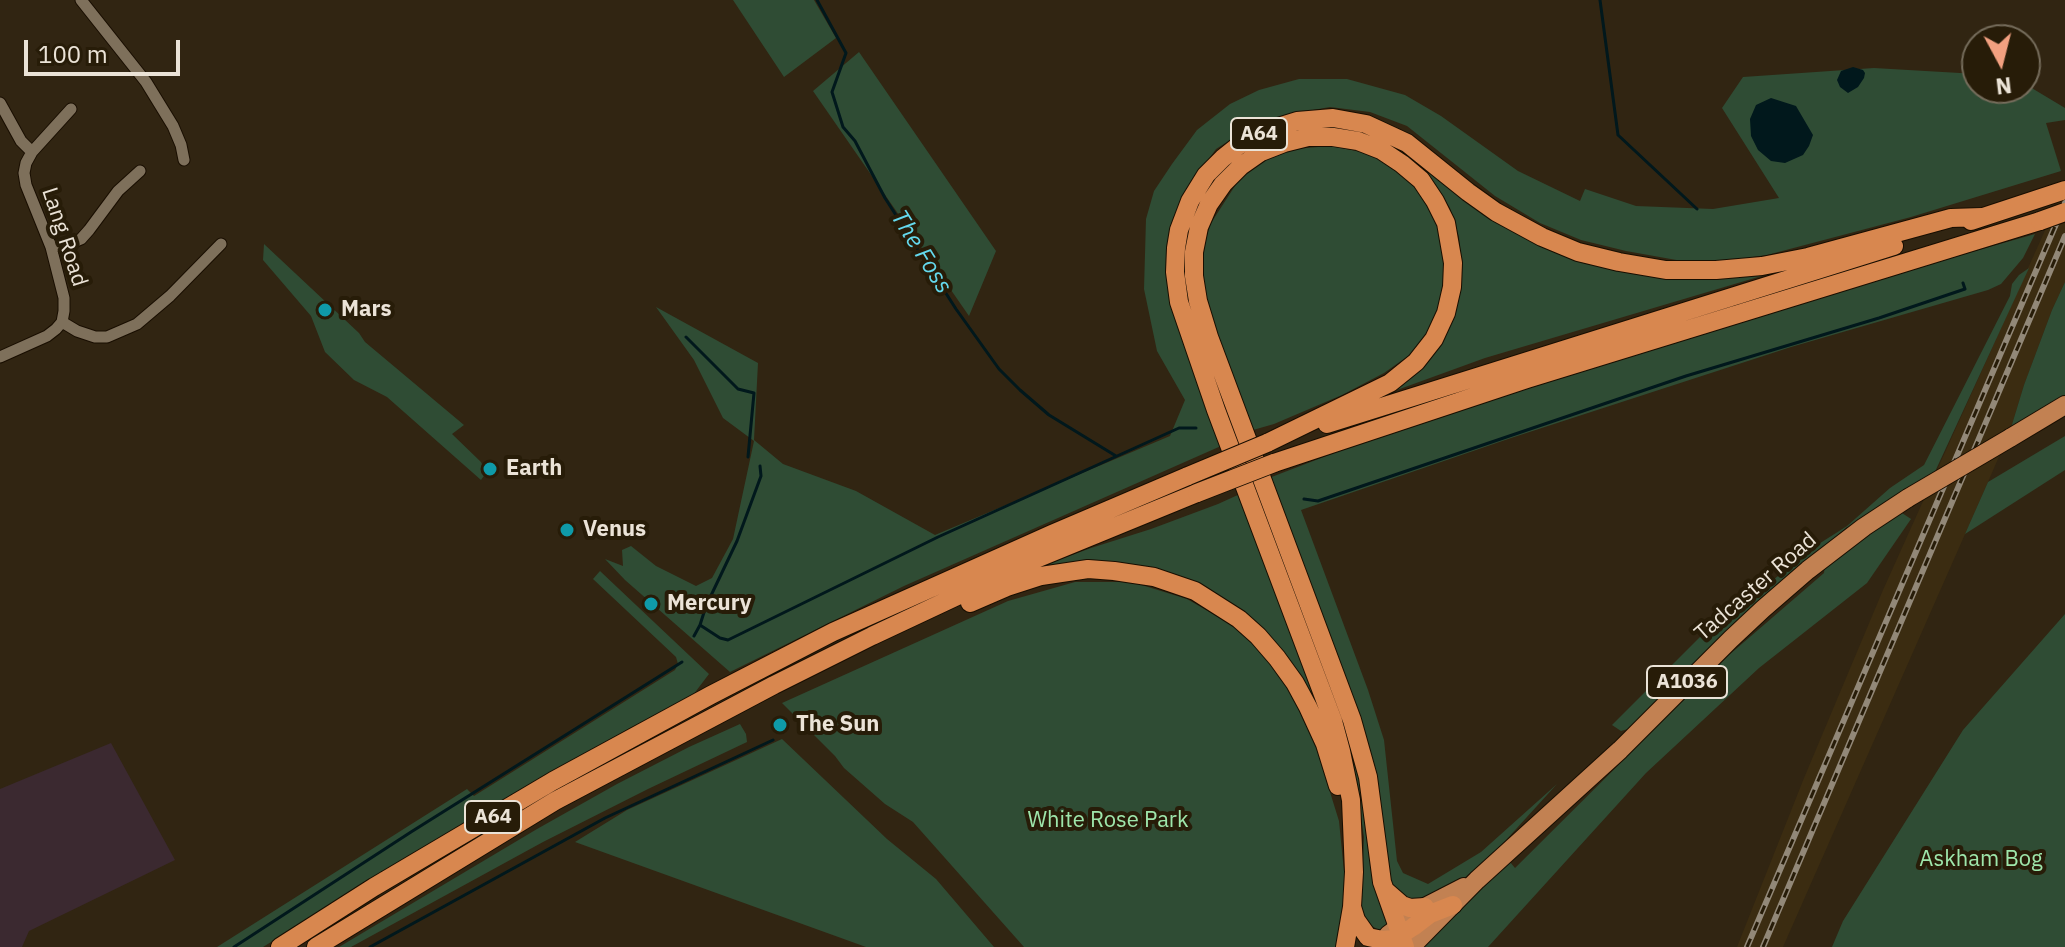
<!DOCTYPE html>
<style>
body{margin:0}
#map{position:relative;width:2065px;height:947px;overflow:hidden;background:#312512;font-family:"IBM Plex Sans",sans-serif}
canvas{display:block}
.north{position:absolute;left:1961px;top:24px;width:80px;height:80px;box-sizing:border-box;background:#271c08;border:2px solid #756c5b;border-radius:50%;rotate:173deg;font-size:22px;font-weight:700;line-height:32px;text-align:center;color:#ebe3d7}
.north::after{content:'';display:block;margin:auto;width:28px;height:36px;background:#f2a080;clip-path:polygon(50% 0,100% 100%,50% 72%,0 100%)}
.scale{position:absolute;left:24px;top:40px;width:156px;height:36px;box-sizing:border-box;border:4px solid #ebe3d7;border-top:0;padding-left:10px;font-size:24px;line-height:28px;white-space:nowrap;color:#ebe3d7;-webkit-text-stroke:6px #271c08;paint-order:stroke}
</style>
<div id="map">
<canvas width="2065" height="947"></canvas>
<div class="north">N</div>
<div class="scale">100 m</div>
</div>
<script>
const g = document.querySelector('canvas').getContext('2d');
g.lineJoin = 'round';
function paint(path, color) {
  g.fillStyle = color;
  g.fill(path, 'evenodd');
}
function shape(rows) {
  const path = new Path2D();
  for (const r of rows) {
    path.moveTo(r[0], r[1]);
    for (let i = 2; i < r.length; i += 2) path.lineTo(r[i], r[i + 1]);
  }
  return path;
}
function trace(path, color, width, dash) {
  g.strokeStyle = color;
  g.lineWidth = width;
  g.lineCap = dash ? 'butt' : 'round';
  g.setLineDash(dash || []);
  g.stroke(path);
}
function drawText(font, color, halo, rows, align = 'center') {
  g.font = font + ' "IBM Plex Sans",sans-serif';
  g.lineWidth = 8;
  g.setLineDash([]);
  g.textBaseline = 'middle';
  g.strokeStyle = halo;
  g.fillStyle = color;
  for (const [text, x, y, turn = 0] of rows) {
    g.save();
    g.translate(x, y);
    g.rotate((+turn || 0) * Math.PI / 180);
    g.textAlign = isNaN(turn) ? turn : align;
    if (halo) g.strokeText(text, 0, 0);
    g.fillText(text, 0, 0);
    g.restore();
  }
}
paint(shape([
 [111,743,175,860,29,931,22,947,0,947,0,789]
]), '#3b2930');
paint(shape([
 [2065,186,2065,282,2052,310,2024,385,2010,431,1988,482,1783,947,1737,947,1804,778,1883,590]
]), '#3b2c11');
paint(shape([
 [733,0,814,0,836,38,784,77],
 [859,52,996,251,969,316,813,91],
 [1874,68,1977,74,1977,88,2025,88,2025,84,2065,108,2065,120,2046,123,2061,171,1911,217,1767,255,1733,260,1682,261,1626,251,1581,240,1540,223,1495,196,1407,126,1370,112,1330,107,1285,115,1249,128,1216,149,1190,185,1173,218,1167,256,1221,446,904,586,730,672,625,580,605,559,623,566,622,550,631,546,656,566,696,586,712,578,733,539,754,441,723,418,694,360,656,307,758,363,754,440,783,464,856,491,935,535,1170,436,1185,400,1157,351,1144,289,1146,219,1154,191,1172,164,1197,130,1230,104,1259,90,1299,79,1347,79,1405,95,1441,116,1518,171,1580,201,1585,189,1636,206,1713,209,1779,198,1722,108,1743,77],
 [1330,146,1367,153,1401,171,1426,197,1443,241,1444,291,1434,323,1415,351,1384,373,1342,395,1274,424,1253,430,1209,312,1204,286,1202,250,1211,223,1242,175,1266,159,1294,149],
 [1412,159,1586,260,1775,272,1485,358,1386,394,1425,361,1462,269,1459,237,1450,208,1434,184],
 [2035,234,2023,258,2001,284,1988,290,1791,347,1511,438,1301,510,1368,690,1384,740,1397,861,1403,873,1428,884,1481,852,1557,784,1496,851,1456,885,1437,897,1408,901,1392,884,1386,861,1269,478,1334,453,1486,401,1908,270],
 [264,244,359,333,365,342,464,425,452,434,481,462,486,473,481,480,387,397,354,380,325,352,311,316,263,260],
 [2029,268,1933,476,1850,530,1847,527,1748,614,1628,729,1621,731,1612,725,1740,597,1747,601,1814,547,1847,526,1890,488,1924,465,2010,296,2012,284,2019,275],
 [2065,282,2065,395,2010,431,2024,385,2052,310],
 [2065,436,2065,470,1965,534,1988,482],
 [1240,494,1320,703,1314,706,1251,622,1161,574,1015,576,1091,548,1151,529,1218,504],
 [1899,511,1911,519,1867,583,1759,668,1646,773,1488,947,1421,947,1422,944,1510,862,1515,868,1729,655,1824,573,1825,565],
 [600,571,709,674,693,695,628,729,477,815,263,947,217,947,467,789,474,796,675,670,678,664,676,657,593,579],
 [1075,582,1132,582,1187,599,1227,622,1259,646,1291,692,1316,747,1339,821,1346,892,1339,947,1024,947,913,822,885,804,844,768,835,756,782,703,1008,601],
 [2065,614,2065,947,1832,947,1843,921,1963,730],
 [740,724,746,734,747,742,648,789,543,842,351,947,339,947,537,829,617,784,689,747],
 [782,739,887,839,936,879,994,947,866,947,575,842,627,810],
 [1351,753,1357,764,1390,925,1385,929,1380,931,1369,924,1361,908,1364,837]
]), '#2f4c34');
paint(shape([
 [1853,67,1863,70,1865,73,1864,78,1858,87,1848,93,1840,87,1837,80,1841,71],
 [1771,98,1796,106,1813,135,1809,146,1803,155,1785,163,1771,161,1758,150,1751,136,1750,119,1756,105]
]), '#01181c');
trace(shape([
 [817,0,846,53,832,92,843,127,855,141,885,198,956,309,999,369,1020,390,1049,415,1116,456],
 [1600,0,1618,135,1697,209],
 [686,337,738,389,754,393,748,457],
 [1304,499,1318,501,1686,376,1879,318,1965,289,1963,283],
 [700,625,720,638,728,640,938,537,1179,428,1196,428],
 [694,636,700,625,706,606,737,541,761,476,760,466],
 [234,947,411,832,682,662],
 [370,947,605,818,773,740]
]), '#01181c', 3);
const minor = shape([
 [81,0,146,82,173,126,181,145,184,160],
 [0,103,21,141,32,152],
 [51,247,69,244,81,239,89,230,118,191,140,171],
 [62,322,77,331,95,337,107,337,137,324,170,296,221,244],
 [0,357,47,336,56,329,62,322,64,311,64,298,51,247,26,185,24,173,26,163,32,152,71,109]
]);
const primary = shape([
 [2010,438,2065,405],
 [1388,935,1425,907,1464,887],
 [1411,947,1477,880,1620,750,1731,639,1763,609,1808,570,1864,527,1908,498]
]);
const trunk = shape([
 [1971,221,2065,190],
 [1327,424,1894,246],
 [1267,443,1390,383,1416,362,1434,339,1446,313,1452,287,1453,263,1446,223,1435,201,1421,180,1402,164,1381,150,1358,141,1333,137,1308,137,1284,143,1261,152,1241,166,1223,184,1209,204,1199,227,1194,252,1194,276,1198,301,1209,337,1352,720,1368,777,1382,882,1405,947],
 [1274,463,1527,379,2040,221],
 [970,603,1007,587,1041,576,1088,569,1114,571,1154,577,1195,591,1239,619,1258,636,1277,658,1295,683,1308,707,1325,744,1338,786],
 [1386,891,1402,905,1410,908,1425,907],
 [1352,907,1356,920,1368,937,1383,940,1394,939,1413,927,1430,914,1453,905],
 [280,947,374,887,553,781,711,695,833,632,1052,534,1188,476],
 [316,947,555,801,774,685,872,636,1036,559,1197,493],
 [1345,947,1352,907,1354,872,1351,800,1341,751,1333,721,1216,410,1179,302,1175,272,1176,248,1179,230,1190,201,1206,175,1223,158,1238,146,1265,131,1297,121,1333,118,1366,124,1407,143,1468,192,1496,212,1542,237,1578,252,1619,262,1666,270,1716,270,1762,266,1808,257,1951,218,1982,217]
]);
trace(minor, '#190e00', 13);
trace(primary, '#190e00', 20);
trace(trunk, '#190e00', 20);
trace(minor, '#7e705b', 11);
trace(primary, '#c28152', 18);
trace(trunk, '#d8874f', 18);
const rail = shape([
 [1747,947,2065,203],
 [1763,947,2065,236]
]);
trace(rail, '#928878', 6);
trace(rail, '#271c08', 3, [9]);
const primaryBridge = shape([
 [1908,498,2010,438]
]);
const trunkBridge = shape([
 [2040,221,2065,212],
 [1188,476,1267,443],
 [1197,493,1274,463]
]);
trace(primaryBridge, '#190e00', 20, []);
trace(trunkBridge, '#190e00', 20, []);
trace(primaryBridge, '#c28152', 18);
trace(trunkBridge, '#d8874f', 18);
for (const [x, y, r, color] of [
 [325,310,8,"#0f9aa8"],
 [490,469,8,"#0f9aa8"],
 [567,530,8,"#0f9aa8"],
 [651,604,8,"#0f9aa8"],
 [780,725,8,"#0f9aa8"]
]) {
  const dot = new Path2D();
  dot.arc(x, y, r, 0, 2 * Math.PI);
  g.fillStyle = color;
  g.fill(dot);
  trace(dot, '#271c08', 3);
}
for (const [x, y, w] of [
 [1259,134,56],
 [1687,682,80],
 [493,817,56]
]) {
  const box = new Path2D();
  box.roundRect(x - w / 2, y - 16, w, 32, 6);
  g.fillStyle = '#271c08';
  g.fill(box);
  trace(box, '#ebe3d7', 2);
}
drawText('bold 20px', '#ebe3d7', null, [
 ["A64",1259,134],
 ["A1036",1687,682],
 ["A64",493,817]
]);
drawText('22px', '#ebe3d7', '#271c08', [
 ["Lang Road",64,237,72],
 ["Tadcaster Road",1756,587,-41]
]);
drawText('bold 22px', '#ebe3d7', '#271c08', [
 ["Mars",341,310],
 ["Earth",506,469],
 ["Venus",583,530],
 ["Mercury",667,604],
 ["The Sun",796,725]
], 'left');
drawText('22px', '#9ee6ab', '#271c08', [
 ["White Rose Park",1108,821],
 ["Askham Bog",1981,860]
]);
drawText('italic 24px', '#64d9ed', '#271c08', [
 ["The Foss",921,252,58]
]);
</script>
